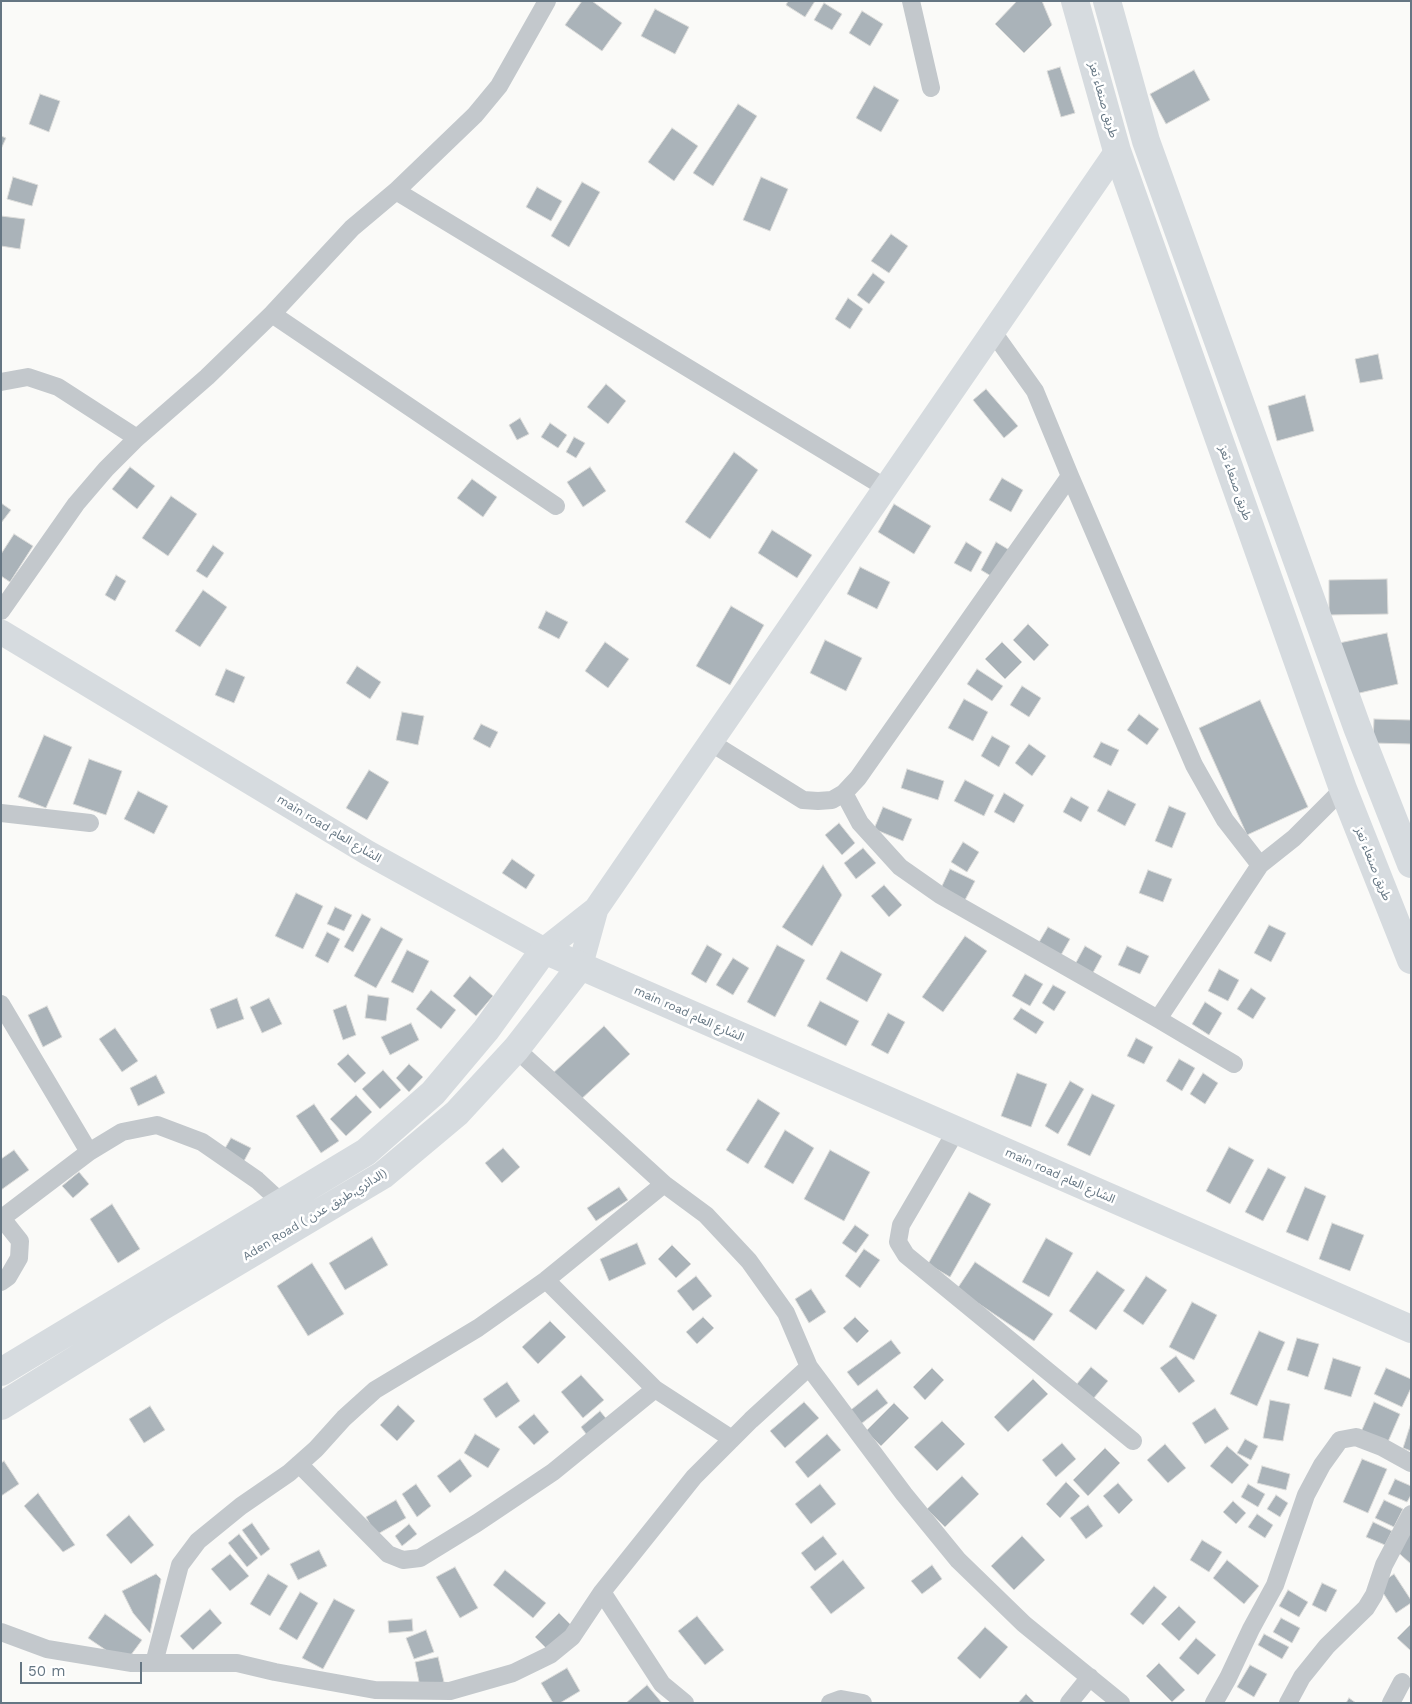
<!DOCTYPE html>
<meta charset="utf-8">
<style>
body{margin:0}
#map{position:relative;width:1412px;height:1704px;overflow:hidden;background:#fafaf8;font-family:"Work Sans",sans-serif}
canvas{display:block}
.frame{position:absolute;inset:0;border:2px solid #657683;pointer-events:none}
.scale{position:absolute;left:20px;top:1662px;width:122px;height:22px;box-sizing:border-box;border:2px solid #657683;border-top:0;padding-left:6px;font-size:15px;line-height:18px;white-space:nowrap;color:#657683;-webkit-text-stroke:4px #fff;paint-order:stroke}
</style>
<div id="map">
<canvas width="1412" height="1704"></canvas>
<div class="frame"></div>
<div class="scale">50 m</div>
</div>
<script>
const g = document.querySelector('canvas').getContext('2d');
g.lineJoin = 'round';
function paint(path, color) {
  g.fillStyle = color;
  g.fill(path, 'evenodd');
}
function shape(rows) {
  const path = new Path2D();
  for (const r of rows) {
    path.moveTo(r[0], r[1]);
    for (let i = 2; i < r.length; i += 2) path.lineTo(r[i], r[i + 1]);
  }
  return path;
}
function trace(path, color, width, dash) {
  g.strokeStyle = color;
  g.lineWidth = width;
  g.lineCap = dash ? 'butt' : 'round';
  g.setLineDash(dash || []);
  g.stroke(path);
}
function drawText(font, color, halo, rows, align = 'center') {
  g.font = font + ' "Work Sans","Noto Sans Arabic",sans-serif';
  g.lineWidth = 5;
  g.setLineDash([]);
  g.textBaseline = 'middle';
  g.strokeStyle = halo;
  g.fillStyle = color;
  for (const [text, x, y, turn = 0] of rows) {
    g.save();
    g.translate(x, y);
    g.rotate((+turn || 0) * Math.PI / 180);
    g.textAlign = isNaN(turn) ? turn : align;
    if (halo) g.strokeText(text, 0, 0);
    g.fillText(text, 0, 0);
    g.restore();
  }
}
const building = shape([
 [582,1,592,1,622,23,602,51,565,25,582,1],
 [788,1,815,1,805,17,786,5,788,1],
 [1017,1,1042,1,1052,25,1024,53,995,24,1017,1],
 [824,3,842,14,832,30,814,20,824,3],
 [655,9,689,27,675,54,641,36,655,9],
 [862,11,883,24,870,46,849,33,862,11],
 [1060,67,1075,113,1061,117,1047,71,1060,67],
 [1194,70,1210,100,1166,124,1150,94,1194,70],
 [874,86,899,100,881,132,856,118,874,86],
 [40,94,60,101,49,132,29,124,40,94],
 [738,104,757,116,713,186,693,173,738,104],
 [672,128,698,146,674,181,648,162,672,128],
 [1,136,6,138,1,149,1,136],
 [13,177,38,185,32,206,7,199,13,177],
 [761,177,788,189,770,231,743,220,761,177],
 [582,182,600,192,569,247,551,236,582,182],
 [537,187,562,201,551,221,526,207,537,187],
 [1,216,25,219,20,249,1,246,1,216],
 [891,234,908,246,889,273,871,261,891,234],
 [873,273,885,282,869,304,857,295,873,273],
 [848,298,863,309,850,329,835,319,848,298],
 [1378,354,1383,379,1360,383,1355,359,1378,354],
 [606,384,626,401,608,424,587,407,606,384],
 [986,389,1018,426,1004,438,973,400,986,389],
 [1305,395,1314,431,1277,441,1268,406,1305,395],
 [520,418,529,434,517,440,509,425,520,418],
 [550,423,567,435,558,448,541,437,550,423],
 [574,437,585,443,576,458,566,452,574,437],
 [734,452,758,470,710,539,685,522,734,452],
 [130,467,155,486,137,509,112,489,130,467],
 [590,467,606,491,583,507,567,482,590,467],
 [1002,478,1023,490,1011,512,989,500,1002,478],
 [472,479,497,497,483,517,457,498,472,479],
 [171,496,197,514,168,556,142,538,171,496],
 [1,503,11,510,1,523,1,503],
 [894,504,931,526,914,554,878,532,894,504],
 [772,530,812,555,797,578,758,553,772,530],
 [14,534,33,546,10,582,1,576,1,554,14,534],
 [966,542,982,552,971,572,954,563,966,542],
 [996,542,1011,551,996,579,981,570,996,542],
 [213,545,224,553,207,578,196,571,213,545],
 [860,567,890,582,877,609,847,594,860,567],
 [116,575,126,581,115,601,105,595,116,575],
 [1387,579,1388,614,1329,615,1329,580,1387,579],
 [203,590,227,607,200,647,175,631,203,590],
 [731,606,764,625,730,685,696,666,731,606],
 [546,611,568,622,559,639,538,628,546,611],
 [1028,624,1049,645,1034,661,1013,640,1028,624],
 [1387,633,1398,684,1351,695,1339,643,1387,633],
 [825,640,862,658,846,691,810,673,825,640],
 [605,642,629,659,608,688,585,671,605,642],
 [1002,642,1022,662,1005,679,985,659,1002,642],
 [357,666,381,682,370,699,346,683,357,666],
 [226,669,245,677,234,703,215,695,226,669],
 [977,669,1003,686,992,701,967,684,977,669],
 [1022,686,1041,698,1029,717,1010,705,1022,686],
 [964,699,988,712,973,741,948,728,964,699],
 [1260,700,1308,807,1247,835,1199,728,1260,700],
 [402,712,424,716,418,745,396,740,402,712],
 [1139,714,1159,729,1147,745,1127,730,1139,714],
 [1374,719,1411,720,1411,744,1373,743,1374,719],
 [481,724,498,732,490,748,473,739,481,724],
 [44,735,72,747,46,808,18,797,44,735],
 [992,736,1010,746,999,767,981,756,992,736],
 [1101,742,1119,750,1111,766,1093,757,1101,742],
 [1029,744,1046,756,1032,776,1015,763,1029,744],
 [89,759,122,771,106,815,73,804,89,759],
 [907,769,944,781,938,800,901,788,907,769],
 [369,770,389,782,367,820,346,808,369,770],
 [965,780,994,795,984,816,954,801,965,780],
 [1108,790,1136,804,1125,826,1097,811,1108,790],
 [138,791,168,806,154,834,124,819,138,791],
 [1004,793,1024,805,1014,823,994,812,1004,793],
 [1071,797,1089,807,1081,822,1063,812,1071,797],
 [1169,806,1186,813,1172,848,1155,841,1169,806],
 [883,807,912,819,903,841,874,829,883,807],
 [839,823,855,843,842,855,825,835,839,823],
 [963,842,979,852,967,872,951,862,963,842],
 [863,848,876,863,856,879,844,863,863,848],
 [512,859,535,875,526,889,502,873,512,859],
 [823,865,842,895,812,946,782,927,823,865],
 [950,869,975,881,965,900,941,888,950,869],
 [1148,870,1172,879,1163,902,1139,893,1148,870],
 [884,885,902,905,889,917,871,896,884,885],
 [296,893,323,906,303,949,275,936,296,893],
 [335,907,352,915,344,931,327,924,335,907],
 [362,914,371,919,353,952,344,947,362,914],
 [1269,925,1286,933,1271,962,1254,953,1269,925],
 [381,927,403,939,376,988,354,976,381,927],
 [1048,927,1070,939,1057,962,1035,949,1048,927],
 [327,932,340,939,328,963,315,956,327,932],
 [965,936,987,951,943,1012,922,997,965,936],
 [707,945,722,954,706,983,691,974,707,945],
 [777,945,805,960,775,1017,747,1002,777,945],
 [1085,946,1102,956,1090,978,1073,968,1085,946],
 [1127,946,1149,956,1140,974,1118,965,1127,946],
 [407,950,429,961,413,993,391,982,407,950],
 [841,951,882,974,867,1002,826,979,841,951],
 [733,958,749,968,733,995,716,985,733,958],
 [1219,969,1239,980,1228,1001,1208,991,1219,969],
 [1025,974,1043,984,1030,1006,1012,996,1025,974],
 [470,976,493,996,476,1016,453,996,470,976],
 [1053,985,1066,992,1054,1011,1042,1003,1053,985],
 [1251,988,1266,998,1253,1019,1237,1009,1251,988],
 [431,990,456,1010,441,1029,416,1009,431,990],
 [368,995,389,998,386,1021,365,1018,368,995],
 [237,998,244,1019,217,1029,210,1009,237,998],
 [269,998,282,1024,262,1033,250,1007,269,998],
 [820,1001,859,1021,846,1046,807,1026,820,1001],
 [1205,1002,1222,1013,1209,1035,1192,1024,1205,1002],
 [346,1005,356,1035,343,1040,333,1010,346,1005],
 [47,1006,62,1037,43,1047,28,1015,47,1006],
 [1021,1008,1044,1022,1036,1034,1013,1019,1021,1008],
 [888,1013,905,1022,888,1054,871,1045,888,1013],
 [411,1023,419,1040,390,1055,381,1037,411,1023],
 [604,1026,630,1054,578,1102,552,1074,604,1026],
 [115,1028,138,1061,122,1072,99,1039,115,1028],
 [1136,1038,1153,1047,1144,1064,1127,1056,1136,1038],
 [348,1054,366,1073,355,1083,337,1064,348,1054],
 [1179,1059,1195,1068,1182,1091,1166,1081,1179,1059],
 [409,1064,423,1077,409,1092,396,1078,409,1064],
 [383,1070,401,1090,380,1109,362,1089,383,1070],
 [1017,1073,1047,1084,1031,1127,1001,1116,1017,1073],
 [1203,1073,1218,1083,1205,1104,1190,1094,1203,1073],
 [156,1075,165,1093,138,1106,130,1088,156,1075],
 [1070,1081,1084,1089,1058,1134,1045,1126,1070,1081],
 [1092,1094,1115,1105,1090,1156,1067,1145,1092,1094],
 [356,1095,372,1112,346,1136,330,1119,356,1095],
 [758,1099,780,1113,748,1164,726,1150,758,1099],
 [314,1104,339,1141,321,1153,296,1116,314,1104],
 [785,1130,814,1148,793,1184,764,1167,785,1130],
 [231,1138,251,1148,244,1161,224,1150,231,1138],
 [1229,1147,1254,1160,1230,1204,1206,1191,1229,1147],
 [503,1148,520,1167,502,1183,485,1163,503,1148],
 [14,1150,29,1170,1,1190,1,1159,14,1150],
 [830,1150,870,1172,844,1221,804,1199,830,1150],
 [1268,1168,1286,1177,1263,1221,1245,1212,1268,1168],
 [79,1172,89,1184,73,1198,62,1186,79,1172],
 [619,1187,628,1200,596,1221,587,1208,619,1187],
 [1305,1187,1326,1196,1308,1241,1286,1232,1305,1187],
 [969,1192,991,1204,950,1277,928,1264,969,1192],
 [112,1204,140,1249,118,1263,90,1219,112,1204],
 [1332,1223,1364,1235,1350,1271,1319,1259,1332,1223],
 [855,1225,869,1235,856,1253,842,1243,855,1225],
 [372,1237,388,1265,345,1290,329,1263,372,1237],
 [1046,1238,1073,1253,1049,1297,1022,1282,1046,1238],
 [637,1243,646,1264,609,1281,600,1259,637,1243],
 [672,1245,691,1264,676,1278,658,1259,672,1245],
 [864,1249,880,1260,860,1288,845,1276,864,1249],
 [975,1262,1053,1314,1034,1341,957,1289,975,1262],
 [312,1263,344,1314,308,1336,277,1286,312,1263],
 [1097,1271,1125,1290,1096,1330,1069,1311,1097,1271],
 [696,1276,712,1296,693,1311,677,1291,696,1276],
 [1146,1276,1167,1290,1143,1325,1123,1311,1146,1276],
 [811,1289,826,1312,809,1323,795,1299,811,1289],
 [1192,1302,1217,1315,1194,1360,1169,1347,1192,1302],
 [703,1317,714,1328,697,1344,686,1332,703,1317],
 [855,1317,869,1331,857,1343,843,1328,855,1317],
 [550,1321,566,1337,538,1364,522,1347,550,1321],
 [1259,1331,1285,1342,1257,1406,1230,1394,1259,1331],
 [1297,1338,1319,1344,1308,1377,1287,1370,1297,1338],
 [891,1340,901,1353,858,1386,847,1372,891,1340],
 [1176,1356,1195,1381,1179,1393,1160,1368,1176,1356],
 [1333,1358,1361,1367,1351,1397,1324,1389,1333,1358],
 [1091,1367,1108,1381,1088,1405,1071,1391,1091,1367],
 [932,1368,944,1380,925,1400,913,1387,932,1368],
 [1386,1368,1411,1379,1411,1388,1402,1407,1374,1394,1386,1368],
 [581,1375,604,1400,583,1418,561,1392,581,1375],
 [1033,1379,1048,1394,1008,1432,994,1417,1033,1379],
 [507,1382,520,1401,496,1418,483,1399,507,1382],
 [877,1389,888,1403,857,1427,847,1413,877,1389],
 [1270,1400,1290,1404,1283,1441,1263,1438,1270,1400],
 [804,1402,819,1418,785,1448,770,1431,804,1402],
 [1374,1402,1400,1414,1387,1444,1361,1432,1374,1402],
 [894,1403,909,1418,881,1446,866,1431,894,1403],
 [398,1405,415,1421,397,1441,380,1425,398,1405],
 [150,1406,165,1430,144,1443,129,1419,150,1406],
 [1215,1408,1229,1429,1205,1444,1192,1423,1215,1408],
 [600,1411,609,1422,589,1438,581,1427,600,1411],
 [534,1414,549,1432,534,1445,518,1427,534,1414],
 [942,1421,965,1444,937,1471,914,1447,942,1421],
 [1411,1423,1411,1451,1403,1448,1411,1423],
 [475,1434,500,1449,488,1468,464,1453,475,1434],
 [827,1434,841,1450,808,1478,795,1462,827,1434],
 [1245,1439,1258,1446,1251,1460,1237,1453,1245,1439],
 [1062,1443,1076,1459,1056,1477,1042,1460,1062,1443],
 [1165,1444,1186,1468,1168,1483,1147,1460,1165,1444],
 [1227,1446,1249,1465,1232,1484,1210,1466,1227,1446],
 [1105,1448,1120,1463,1088,1496,1073,1480,1105,1448],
 [460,1459,472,1476,450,1493,437,1476,460,1459],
 [1362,1459,1387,1469,1368,1513,1343,1502,1362,1459],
 [4,1461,19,1484,1,1496,1,1463,4,1461],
 [1262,1466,1290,1474,1286,1490,1257,1483,1262,1466],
 [962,1476,979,1494,945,1527,927,1509,962,1476],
 [1395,1479,1411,1486,1411,1495,1407,1502,1388,1494,1395,1479],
 [1066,1482,1080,1496,1060,1518,1046,1504,1066,1482],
 [1118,1483,1133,1500,1119,1514,1103,1496,1118,1483],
 [416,1484,431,1506,417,1517,402,1494,416,1484],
 [820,1484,836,1504,811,1524,795,1504,820,1484],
 [1248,1484,1265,1494,1258,1507,1241,1497,1248,1484],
 [38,1493,75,1545,63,1552,24,1506,38,1493],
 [1276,1495,1288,1503,1280,1517,1267,1509,1276,1495],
 [396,1500,406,1518,376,1535,366,1517,396,1500],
 [1384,1500,1403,1509,1394,1527,1375,1518,1384,1500],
 [1233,1501,1246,1513,1236,1524,1223,1512,1233,1501],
 [1088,1505,1103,1526,1086,1539,1070,1518,1088,1505],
 [1257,1514,1273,1525,1265,1538,1248,1527,1257,1514],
 [129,1515,154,1545,131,1564,106,1535,129,1515],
 [1373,1522,1392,1531,1385,1545,1366,1537,1373,1522],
 [252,1523,270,1549,261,1556,242,1530,252,1523],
 [409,1524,417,1534,402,1546,395,1536,409,1524],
 [1411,1529,1411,1564,1393,1548,1411,1529],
 [239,1534,258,1558,247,1567,228,1543,239,1534],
 [823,1536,837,1554,815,1571,801,1553,823,1536],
 [1022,1536,1045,1560,1014,1590,991,1566,1022,1536],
 [1202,1540,1222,1552,1209,1572,1190,1560,1202,1540],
 [319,1550,327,1566,298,1580,290,1564,319,1550],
 [230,1554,249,1576,230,1591,211,1569,230,1554],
 [843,1560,865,1588,831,1614,810,1587,843,1560],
 [1227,1560,1259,1586,1244,1604,1213,1578,1227,1560],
 [932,1565,942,1579,922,1594,911,1581,932,1565],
 [455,1567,478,1608,460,1618,436,1577,455,1567],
 [505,1570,546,1603,533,1618,493,1585,505,1570],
 [156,1574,161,1579,150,1633,133,1613,122,1591,156,1574],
 [268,1574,288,1586,270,1616,250,1604,268,1574],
 [1394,1574,1411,1600,1411,1603,1396,1613,1378,1585,1394,1574],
 [1322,1583,1337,1590,1326,1612,1312,1605,1322,1583],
 [1154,1586,1167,1597,1143,1625,1130,1614,1154,1586],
 [1288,1590,1308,1602,1299,1617,1279,1606,1288,1590],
 [300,1592,318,1603,297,1640,279,1629,300,1592],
 [334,1599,355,1610,323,1669,302,1658,334,1599],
 [1179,1606,1196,1622,1179,1641,1161,1624,1179,1606],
 [210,1609,222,1623,193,1650,180,1636,210,1609],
 [559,1613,573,1627,549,1651,535,1637,559,1613],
 [105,1614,142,1640,125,1663,88,1638,105,1614],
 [697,1616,724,1650,705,1665,678,1631,697,1616],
 [1281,1618,1300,1628,1292,1643,1273,1632,1281,1618],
 [412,1619,413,1631,389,1633,388,1621,412,1619],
 [1411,1624,1411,1651,1397,1638,1411,1624],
 [985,1627,1008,1647,980,1679,957,1658,985,1627],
 [426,1630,434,1652,414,1659,406,1638,426,1630],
 [1264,1634,1289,1647,1282,1659,1258,1645,1264,1634],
 [1196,1638,1216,1655,1198,1675,1179,1658,1196,1638],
 [438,1657,444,1682,420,1687,415,1662,438,1657],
 [1159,1663,1185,1690,1172,1702,1146,1676,1159,1663],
 [1250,1665,1267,1674,1254,1697,1237,1687,1250,1665],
 [567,1668,580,1691,560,1703,553,1703,541,1683,567,1668],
 [647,1685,662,1703,626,1703,647,1685],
 [1026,1694,1035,1703,1018,1703,1026,1694],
 [1349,1698,1356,1703,1346,1703,1349,1698]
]);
paint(building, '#aab3b9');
trace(building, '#dcdcda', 1);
trace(shape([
 [911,1,931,88],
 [396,191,886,488],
 [272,314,556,506],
 [993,332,1035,391,1070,476,1194,765,1225,820,1260,865],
 [1,382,28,377,58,387,137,438],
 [1,611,76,504,106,469,137,438,207,377,272,314,352,228,396,191,475,115,499,86,547,1],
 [710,742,803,800,818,801,832,800,844,793,858,778,1070,476],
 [844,793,860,823,900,867,940,895,1158,1019,1234,1064],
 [1,813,90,823],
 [1,1004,89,1152],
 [1158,1019,1260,865,1294,838,1343,789],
 [516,1049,664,1184,706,1215,749,1261,786,1313,809,1367,904,1494,958,1560,1024,1624,1121,1703],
 [956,1131,901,1225,898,1242,906,1255,1133,1441],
 [1,1217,20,1241,19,1258,8,1277,1,1282],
 [2,1218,89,1152,122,1132,157,1125,202,1142,257,1180,282,1203],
 [546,1280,655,1389,732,1439],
 [299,1464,388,1554,403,1560,420,1558,477,1523,553,1472,655,1389],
 [602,1592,662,1684,685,1703],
 [1,1632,47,1649,132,1663,237,1663,275,1672,375,1690,450,1691,513,1673,550,1655,572,1637,602,1592,694,1477,751,1420,809,1367],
 [154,1663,180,1565,198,1541,241,1506,289,1473,316,1449,344,1418,375,1390,478,1328,546,1280,664,1184],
 [830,1703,841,1699,863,1703],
 [1069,1703,1090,1677],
 [1214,1703,1228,1678,1251,1629,1275,1585,1306,1495,1322,1465,1340,1440,1356,1437,1382,1447,1411,1463],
 [1288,1703,1302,1677,1327,1646,1366,1608,1374,1595,1384,1565,1411,1514],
 [1391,1703,1402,1682]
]), '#c3c8cc', 18);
trace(shape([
 [1,632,368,853,544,950,596,909,580,967],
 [596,909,1117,151]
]), '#d6dbdf', 25);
trace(shape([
 [1075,1,1117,151,1343,789,1411,960],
 [1107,1,1146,141,1357,727,1411,864],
 [1,1372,366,1152,433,1093,486,1030,544,950,1411,1329],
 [1,1406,161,1307,383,1175,457,1113,516,1049,580,967]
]), '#d6dbdf', 28);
drawText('12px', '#657683', '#fff', [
 ["طريق صنعاء تعز",1103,100,74],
 ["طريق صنعاء تعز",1235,483,71],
 ["main road الشارع العام",329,829,31],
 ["طريق صنعاء تعز",1373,864,68],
 ["main road الشارع العام",689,1014,24],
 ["main road الشارع العام",1060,1176,24],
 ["Aden Road ( الدائري,طريق عدن)",315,1215,-31]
]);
</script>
